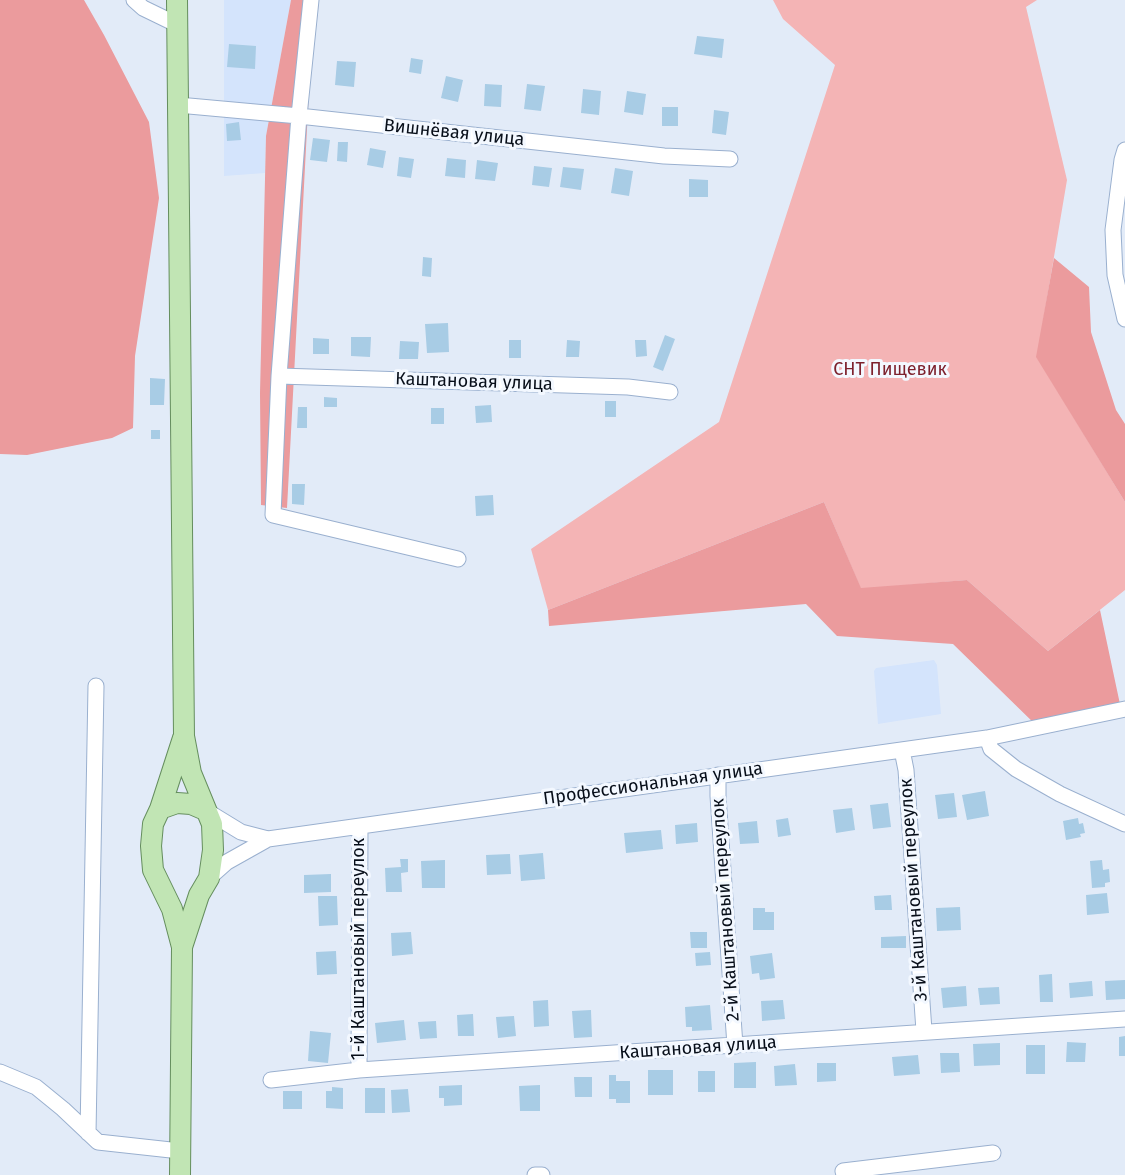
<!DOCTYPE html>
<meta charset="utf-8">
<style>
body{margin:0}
canvas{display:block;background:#e2ebf8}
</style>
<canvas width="1125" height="1175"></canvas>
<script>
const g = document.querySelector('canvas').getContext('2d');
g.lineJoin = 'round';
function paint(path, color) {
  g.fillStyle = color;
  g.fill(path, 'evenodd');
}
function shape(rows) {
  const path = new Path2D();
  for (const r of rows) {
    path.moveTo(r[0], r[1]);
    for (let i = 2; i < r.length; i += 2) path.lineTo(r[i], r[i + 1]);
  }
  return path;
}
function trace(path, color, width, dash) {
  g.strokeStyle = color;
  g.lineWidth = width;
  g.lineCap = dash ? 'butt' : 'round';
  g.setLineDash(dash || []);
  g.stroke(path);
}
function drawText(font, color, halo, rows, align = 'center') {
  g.font = font + ' "Fira Sans",sans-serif';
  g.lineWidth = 6;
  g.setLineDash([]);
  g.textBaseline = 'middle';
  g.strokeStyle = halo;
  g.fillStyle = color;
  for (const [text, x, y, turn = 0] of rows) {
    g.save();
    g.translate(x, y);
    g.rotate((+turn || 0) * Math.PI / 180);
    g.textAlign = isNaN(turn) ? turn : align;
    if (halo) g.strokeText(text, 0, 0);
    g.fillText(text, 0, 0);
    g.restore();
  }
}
paint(shape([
 [224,0,291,0,266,136,265,173,224,176],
 [934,660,937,665,941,714,878,724,874,671,876,668]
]), '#d4e4fc');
paint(shape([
 [773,0,1037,0,1026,7,1067,180,1037,357,1125,502,1125,590,1048,651,967,580,861,589,824,502,548,610,531,549,719,422,835,65,783,19]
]), '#f4b4b5');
paint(shape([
 [0,0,84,0,104,35,149,122,159,198,135,356,133,428,112,438,27,455,0,454],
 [291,0,319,0,309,91,287,508,261,505,260,393,266,136],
 [1054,258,1089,287,1091,332,1116,410,1125,424,1125,502,1036,357],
 [824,502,861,588,967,580,1048,651,1100,610,1121,709,1039,728,953,644,837,636,806,604,549,626,548,610]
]), '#eb9b9d');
paint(shape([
 [697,36,724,39,722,58,694,54],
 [229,44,256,46,255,69,227,67],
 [411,58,423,60,421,74,409,72],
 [337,61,356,62,354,87,335,85],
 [446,76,463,80,458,102,441,98],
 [485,84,502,85,501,107,484,106],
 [527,84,545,86,541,111,524,109],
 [583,89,601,91,599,115,581,113],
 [627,91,646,94,643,115,624,112],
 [662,107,678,107,678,126,662,126],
 [714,110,729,112,726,135,712,133],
 [239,122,241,140,227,141,226,124],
 [313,138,330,140,327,162,310,160],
 [338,142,348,142,347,162,337,161],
 [370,148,386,151,383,168,367,165],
 [399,157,414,159,411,178,397,176],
 [447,158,466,160,465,178,445,176],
 [477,160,498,163,495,181,475,179],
 [534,166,552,168,549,187,532,185],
 [563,167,584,169,581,190,560,187],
 [615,168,633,171,629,196,611,193],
 [689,179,708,180,708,197,689,197],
 [423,257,432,258,431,277,422,276],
 [448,323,449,352,427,353,425,324],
 [665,335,675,339,663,371,653,367],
 [351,337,371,337,370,357,351,356],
 [313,338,329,339,329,354,313,354],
 [509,340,521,340,521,358,509,358],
 [567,340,580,341,579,357,566,357],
 [635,340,646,340,647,356,636,357],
 [400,341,419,342,418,359,399,359],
 [150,378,165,379,164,405,150,405],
 [324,397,337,398,337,407,324,407],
 [605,401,616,401,616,417,605,417],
 [491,405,492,422,476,423,475,406],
 [298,407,307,407,307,428,297,428],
 [431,408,444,408,444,424,431,424],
 [151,430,160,430,160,439,151,439],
 [292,484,305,484,304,505,292,504],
 [493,495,494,515,476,516,475,496],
 [985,791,989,816,967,820,962,795],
 [954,793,957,817,938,819,935,795],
 [888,803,891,827,873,829,870,805],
 [852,808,855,830,836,833,833,810],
 [788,818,791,835,778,837,776,820],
 [1078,818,1079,824,1083,823,1085,833,1080,834,1081,837,1066,840,1063,821],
 [757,821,759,843,740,844,738,823],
 [697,823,698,842,676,844,675,825],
 [661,830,663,849,626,853,624,833],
 [543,853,545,879,521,881,519,855],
 [510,854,511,874,487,875,486,855],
 [400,859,408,859,408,872,401,873,402,892,386,892,385,868,401,867],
 [445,860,445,888,422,888,421,861],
 [1102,860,1103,870,1109,869,1110,882,1105,883,1105,887,1092,888,1090,861],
 [331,874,331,892,304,893,304,875],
 [1107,893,1109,913,1087,915,1086,895],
 [891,895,892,910,875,910,874,896],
 [318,896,337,896,338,925,319,926],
 [960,907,961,930,937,931,936,908],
 [753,908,765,908,765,912,774,912,774,930,753,930],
 [411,932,413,954,392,956,391,933],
 [690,932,707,932,707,948,691,948],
 [906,936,906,948,881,948,881,937],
 [336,951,337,974,317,975,316,952],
 [710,952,711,965,696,966,695,953],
 [772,953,775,978,760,980,759,973,752,974,750,956],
 [1052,974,1053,1002,1040,1002,1039,975],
 [1125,980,1125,999,1106,1000,1105,981],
 [1092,981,1093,996,1070,998,1069,983],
 [966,986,967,1006,943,1008,941,988],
 [999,987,1000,1004,980,1005,978,988],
 [548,1000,549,1026,534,1027,533,1001],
 [783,1000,785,1019,762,1021,761,1001],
 [710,1005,712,1030,692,1031,692,1027,686,1027,685,1007],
 [591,1010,592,1037,574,1038,572,1011],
 [473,1014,474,1036,458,1036,457,1015],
 [514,1016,516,1036,498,1038,496,1017],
 [404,1020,406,1040,377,1043,375,1023],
 [436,1021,437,1038,420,1039,418,1022],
 [310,1031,331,1033,328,1063,308,1061],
 [1125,1036,1125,1056,1119,1056,1119,1037],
 [1067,1042,1086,1043,1085,1062,1066,1062],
 [1000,1043,1000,1065,974,1066,973,1044],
 [1026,1045,1045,1045,1045,1074,1026,1074],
 [940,1053,959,1053,960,1072,941,1073],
 [918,1055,920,1074,894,1076,892,1057],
 [756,1062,756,1088,734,1088,734,1063],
 [817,1063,836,1063,836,1081,817,1082],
 [795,1064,797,1085,775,1086,774,1066],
 [648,1070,673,1070,673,1095,648,1095],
 [698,1071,715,1071,715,1092,698,1092],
 [609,1075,616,1075,616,1081,630,1081,630,1103,616,1103,616,1099,609,1099],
 [574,1077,592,1077,592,1097,575,1097],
 [462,1085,462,1105,444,1106,444,1098,439,1098,439,1086],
 [540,1085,540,1111,520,1111,519,1086],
 [332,1087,343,1088,343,1109,326,1108,326,1091,332,1091],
 [365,1088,385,1088,385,1113,365,1113],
 [408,1089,410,1112,392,1113,391,1090],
 [283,1091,302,1091,302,1109,283,1109]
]), '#a8cce5');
const minor = shape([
 [134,0,143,8,178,25],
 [311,0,299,116,279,376,273,515,458,559],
 [178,105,299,116,664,156,730,159],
 [1125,150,1122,160,1113,230,1115,275,1125,319],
 [279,376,628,387,670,392],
 [987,738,991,749,1016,769,1060,794,1125,824],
 [902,750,906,770,924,1031],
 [718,775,718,796,735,1046],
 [205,810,241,832,268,839],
 [209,878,227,862,268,839,987,738,1125,709],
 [359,1070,360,827],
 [0,1072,36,1087,63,1109,98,1142,180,1151],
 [271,1080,359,1070,1125,1019],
 [88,1133,96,686],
 [535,1175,542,1175],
 [844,1175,843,1171,993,1153]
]);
const major = shape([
 [177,0,184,736,191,773,212,824,213,850,209,878,199,895,182,947],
 [160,809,177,803,191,804,205,810],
 [180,1175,182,947,172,909,153,870,151,846,153,824,160,809,183,738]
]);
trace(minor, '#9ab0cf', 17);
trace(major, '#658e5e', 22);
trace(minor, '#fff', 15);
trace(major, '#c1e5b4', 20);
drawText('18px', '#080f1a', '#f3f8ff', [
 ["Вишнёвая улица",454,133,6],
 ["Каштановая улица",474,382,2],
 ["Профессиональная улица",653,784,-8],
 ["3-й Каштановый переулок",914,890,-94],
 ["2-й Каштановый переулок",726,910,-94],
 ["1-й Каштановый переулок",359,949,-90],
 ["Каштановая улица",698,1048,-4]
]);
drawText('18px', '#7d212d', '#f3f8ff', [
 ["СНТ Пищевик",890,370]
]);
</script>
